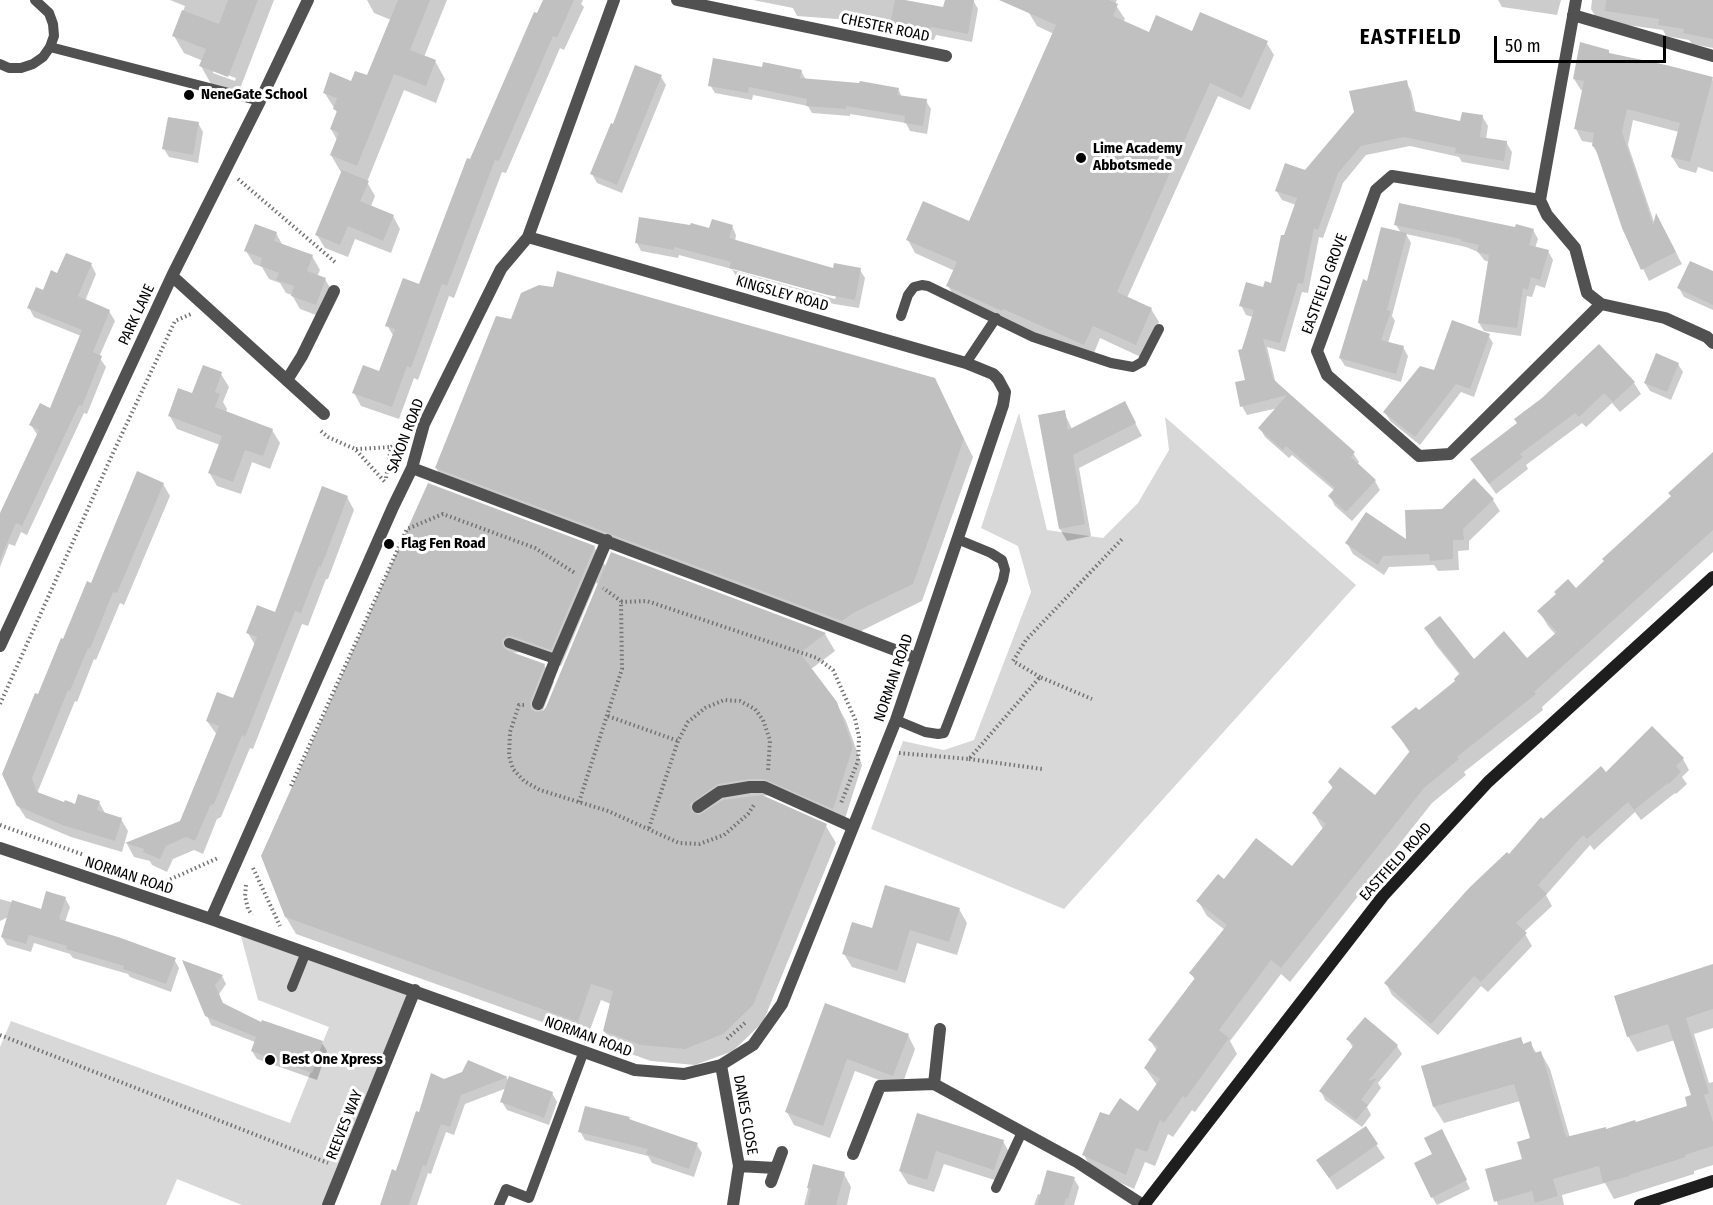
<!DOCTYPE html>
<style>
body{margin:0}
#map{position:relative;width:1713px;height:1205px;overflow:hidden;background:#fff;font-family:"Fira Sans Condensed",sans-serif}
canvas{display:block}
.scale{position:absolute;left:1494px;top:36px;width:172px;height:27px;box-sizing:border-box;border:3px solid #000;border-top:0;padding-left:8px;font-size:18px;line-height:21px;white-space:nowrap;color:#000;-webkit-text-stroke:4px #fff;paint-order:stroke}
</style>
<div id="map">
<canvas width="1713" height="1205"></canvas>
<div class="scale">50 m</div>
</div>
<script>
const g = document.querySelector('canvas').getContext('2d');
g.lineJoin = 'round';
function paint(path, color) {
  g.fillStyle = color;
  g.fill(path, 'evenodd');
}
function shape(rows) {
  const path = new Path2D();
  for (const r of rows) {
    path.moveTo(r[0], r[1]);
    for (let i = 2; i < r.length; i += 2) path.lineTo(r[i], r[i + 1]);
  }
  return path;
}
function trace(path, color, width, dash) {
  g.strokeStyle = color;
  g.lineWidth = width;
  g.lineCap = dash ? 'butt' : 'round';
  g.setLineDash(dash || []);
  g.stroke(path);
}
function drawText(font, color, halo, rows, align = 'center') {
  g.font = font + ' "Fira Sans Condensed",sans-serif';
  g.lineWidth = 6;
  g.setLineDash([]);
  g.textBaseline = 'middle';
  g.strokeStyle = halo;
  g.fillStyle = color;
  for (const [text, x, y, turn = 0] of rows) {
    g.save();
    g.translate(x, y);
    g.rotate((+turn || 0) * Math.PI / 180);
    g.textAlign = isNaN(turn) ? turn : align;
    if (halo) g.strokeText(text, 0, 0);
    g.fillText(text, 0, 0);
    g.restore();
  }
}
paint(shape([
 [1019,413,1047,530,1103,538,1138,503,1169,450,1165,417,1356,585,1064,909,871,829,903,741,944,750,974,740,1031,592,1018,546,981,528],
 [241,936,410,993,325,1205,242,1205,177,1179,166,1205,0,1205,0,1047,11,1021,290,1123,329,1027,258,1000]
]), '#d8d8d8');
paint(shape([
 [170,0,274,0,238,94,211,84,201,66,203,61,184,53,174,36,185,6],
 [213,70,236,78,235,81,213,73],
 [367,0,447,0,424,57,435,61,445,79,436,103,404,90,367,182,375,196,371,206,393,216,400,229,391,253,355,239,348,257,325,248,317,235,342,174,331,155,337,140,331,129,338,114,324,92,368,77,391,20,374,13],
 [545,0,583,0,581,4,584,7,564,50,560,48,506,173,502,172,454,298,449,296,418,380,414,378,399,419,361,406,354,393,380,373,394,337,387,325,420,286,471,161],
 [753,0,897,0,945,9,946,0,973,0,978,9,972,42,936,35,934,40,897,33,891,23,797,16,793,8],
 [1035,0,1117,0,1115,4,1125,19,1123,22,1149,34,1193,32,1266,42,1274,55,1250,110,1218,96,1127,298,1151,309,1159,322,1143,358,1100,338,1092,358,956,299,948,286,955,271,915,253,908,240,970,223,1054,34,1037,26,1029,13],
 [1498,0,1561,0,1557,15,1502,7],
 [1592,0,1713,0,1713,48,1692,44,1689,40,1666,36,1663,30,1598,21,1591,9],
 [1608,51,1611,55,1712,78,1713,81,1713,172,1698,167,1696,173,1679,168,1672,157,1679,132,1633,120,1628,145,1655,225,1662,226,1682,264,1649,281,1623,228,1600,158,1593,146,1594,143,1582,141,1576,129,1583,91,1581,90,1574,79],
 [763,68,801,71,806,80,898,89,902,97,926,101,931,109,927,134,910,131,906,123,850,114,850,116,812,113,808,106,753,95,752,100,715,93,710,85],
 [661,77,666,85,622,193,597,183,592,174],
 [1406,82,1411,91,1416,113,1462,123,1482,116,1488,126,1486,139,1506,142,1512,152,1509,170,1462,162,1459,157,1410,146,1366,155,1343,183,1323,238,1319,237,1308,293,1302,292,1285,352,1267,347,1276,384,1353,453,1359,462,1357,465,1375,481,1380,490,1352,521,1335,506,1330,496,1335,491,1292,455,1289,458,1265,437,1260,428,1278,408,1247,415,1242,406,1246,381,1243,351,1253,317,1246,315,1241,305,1272,285,1285,237,1296,205,1282,200,1276,190,1305,171],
 [198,123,203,132,198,163,169,157,164,149],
 [1396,225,1533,230,1538,239,1535,248,1548,251,1553,260,1545,288,1536,285,1532,297,1527,296,1521,336,1484,331,1479,323,1489,262,1484,260,1478,252,1466,247,1406,234,1411,243,1392,316,1395,321,1388,343,1403,347,1408,356,1401,382,1345,366,1340,358,1368,283,1401,233],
 [732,226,736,235,735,242,834,270,860,270,865,278,859,308,834,304,736,276,732,269,679,255,678,258,641,251,637,243],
 [733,267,836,296,835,299,733,270],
 [276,233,283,246,312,256,320,270,317,277,325,279,333,293,324,318,300,309,292,295,286,293,280,283,269,279,262,267,254,264,246,251],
 [91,264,96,274,85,301,109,311,115,321,99,357,106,367,87,414,84,413,27,535,21,532,15,546,9,544,0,567,0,516,38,436,31,425,51,410,81,336,34,317,29,308,58,275],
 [1713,273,1713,310,1684,297,1679,288],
 [512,321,934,379,973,457,922,601,863,630,852,638,446,485,436,468],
 [1488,335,1493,343,1474,397,1461,392,1420,445,1390,421,1385,412,1435,372],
 [1678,364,1683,372,1671,400,1650,391,1645,383],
 [221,374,229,387,223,402,227,409,226,412,272,430,280,443,270,469,252,462,241,494,217,486,209,472,220,445,177,429,170,416],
 [1634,383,1641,394,1620,412,1612,403,1586,427,1582,423,1526,465,1528,469,1496,494,1472,459,1518,423,1516,419],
 [1064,412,1072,429,1131,415,1142,436,1079,468,1091,536,1067,541,1060,529],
 [1713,454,1713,552,1542,707,1543,710,1464,772,1466,775,1432,803,1290,982,1281,974,1230,1041,1237,1054,1195,1112,1192,1110,1173,1137,1168,1134,1155,1166,1145,1162,1134,1189,1092,1170,1084,1155,1109,1117,1138,1113,1157,1085,1145,1068,1157,1051,1150,1040,1195,980,1191,973,1225,930,1207,916,1198,901,1224,881,1292,868,1323,829,1314,814,1333,789,1329,782,1375,797,1410,753,1393,727,1418,712,1457,682,1460,675,1435,644,1426,629,1473,661,1527,660,1556,635,1548,626,1539,611,1575,590,1672,497],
 [163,484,170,496,124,605,120,603,96,660,94,659,77,702,75,701,38,791,39,794,65,804,76,805,99,802,106,815,121,819,128,831,122,852,71,837,26,818,18,806,39,696,92,585],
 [347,497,354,510,328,579,326,579,308,626,302,624,253,749,250,748,221,817,217,819,203,854,194,850,173,859,167,872,152,865,150,861,134,857,127,844,181,822,217,735,207,721,234,700,255,645,248,633,276,614],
 [1493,500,1500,511,1469,541,1469,550,1458,551,1459,570,1438,571,1434,565,1389,567,1384,575,1353,554,1347,543,1408,542,1443,510],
 [594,547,606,567,612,554,825,634,835,651,811,669,836,703,846,721,862,765,843,825,775,795,759,796,826,826,836,843,763,1022,733,1051,695,1065,651,1061,614,1048,604,1031,611,1004,601,1000,587,1038,296,934,286,917,262,856],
 [596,583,599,584,544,715,542,713,554,682,544,665,511,653,522,652,561,666],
 [1683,759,1689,770,1682,777,1687,784,1676,794,1675,793,1641,820,1635,812,1594,850,1590,845,1546,895,1552,906,1524,932,1532,946,1488,992,1481,986,1438,1035,1392,995,1386,983,1543,821,1606,775],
 [65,898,70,907,65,922,174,959,179,968,171,992,130,977,128,974,73,958,70,954,34,943,31,952,7,945,2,937,8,917,0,921,0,899,42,911],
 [959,909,967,923,957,955,917,943,905,983,852,967,844,954,873,930],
 [185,963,222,976,226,984,219,994,223,1005,261,1025,322,1043,327,1051,317,1080,257,1059,252,1051,255,1042,211,1025],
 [1713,966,1713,1028,1694,1034,1709,1083,1713,1082,1713,1165,1694,1171,1694,1174,1614,1199,1605,1183,1562,1195,1564,1205,1498,1205,1487,1170,1523,1160,1532,1139,1520,1101,1444,1123,1434,1107,1423,1067,1521,1039,1524,1045,1530,1043,1537,1054,1541,1053,1550,1069,1570,1138,1636,1123,1689,1107,1693,1096,1675,1040,1637,1052,1628,1036],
 [826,1005,908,1035,915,1049,901,1088,855,1071,830,1138,794,1125,787,1112],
 [1348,1039,1397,1046,1402,1054,1378,1083,1381,1088,1367,1107,1371,1115,1362,1127,1325,1100,1321,1091,1353,1048],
 [469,1062,507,1078,509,1082,552,1093,557,1102,549,1125,507,1110,502,1102,507,1088,465,1104,454,1135,446,1132,431,1174,428,1173,417,1205,381,1205,420,1114,444,1081,463,1073],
 [918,1115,1003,1141,1010,1154,1001,1182,944,1164,934,1192,908,1184,900,1171],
 [629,1118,630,1121,697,1145,702,1153,694,1177,652,1163,648,1156,585,1140,580,1131],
 [1365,1128,1385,1158,1337,1190,1318,1161],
 [1446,1140,1470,1189,1437,1205,1432,1197,1434,1155],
 [814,1166,844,1174,851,1187,847,1205,804,1205],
 [1074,1179,1079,1187,1074,1205,1034,1205,1038,1194,1042,1195]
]), '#0003');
paint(shape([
 [228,0,258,0,228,77,199,66,206,49,172,36,182,10,219,24],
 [398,0,430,0,410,50,436,60,426,86,394,74,357,166,330,155,339,133,330,129,337,111,333,109,337,98,323,93,330,72,351,81,355,71,367,75],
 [543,0,574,0,557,38,553,36,499,161,495,160,447,286,442,284,411,368,407,366,392,407,352,393,363,365,379,371,395,329,385,326,403,278,419,284,467,158,470,159,534,12,537,13],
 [895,0,905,0,943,7,945,0,974,0,968,34,931,27,930,32,890,24],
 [999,0,1109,0,1118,4,1113,16,1149,32,1156,15,1192,31,1200,12,1268,41,1242,98,1210,83,1117,292,1152,308,1136,345,1093,326,1084,345,1003,309,1002,311,946,286,957,262,906,240,923,201,969,221,1056,25],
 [1606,0,1713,0,1713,39,1683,33,1684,29,1658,25,1659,19,1605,11],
 [1580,42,1609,50,1609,53,1666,65,1713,77,1690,162,1671,157,1680,123,1627,109,1622,132,1653,225,1656,213,1676,252,1641,270,1622,228,1595,147,1592,146,1594,133,1574,129,1584,81,1573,79],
 [713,58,762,67,763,62,802,70,800,78,859,83,860,81,899,88,897,95,927,99,923,126,904,123,905,116,846,106,846,109,806,106,807,99,749,87,748,93,708,86],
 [635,65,662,75,617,185,590,174,611,123,613,124],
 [1407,80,1413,111,1460,121,1462,112,1483,115,1480,137,1507,141,1504,161,1455,153,1456,148,1404,137,1361,146,1338,173,1318,230,1314,228,1303,284,1298,283,1280,343,1263,339,1273,379,1355,452,1351,457,1376,480,1346,512,1328,496,1335,488,1286,446,1283,450,1258,428,1287,395,1240,407,1235,382,1245,380,1238,350,1242,349,1254,310,1239,306,1246,282,1263,287,1265,281,1271,283,1281,235,1284,235,1297,198,1275,191,1285,163,1305,170,1354,112,1349,91],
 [168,117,199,122,193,155,162,149],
 [342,170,369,181,360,201,394,215,383,241,348,226,340,245,315,235],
 [1399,203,1515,227,1516,224,1534,229,1529,245,1549,250,1540,280,1531,277,1528,290,1523,288,1517,328,1478,323,1489,255,1477,252,1479,245,1461,241,1461,239,1394,225],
 [639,217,690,225,691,223,709,228,712,219,733,225,729,238,833,268,834,263,861,268,855,300,828,295,770,279,729,268,731,262,674,247,674,250,635,243],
 [255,224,277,232,274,241,313,255,307,271,326,278,316,305,291,296,294,286,276,280,279,273,260,266,262,258,244,251],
 [1381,227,1407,233,1387,310,1391,311,1381,340,1404,346,1396,374,1339,358,1363,279,1367,281],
 [66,253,92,263,78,296,110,310,93,352,102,356,82,406,79,405,22,526,16,523,0,560,0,513,39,430,29,425,40,403,50,408,82,330,27,308,36,287,43,290,51,270,57,273],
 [1690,261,1713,271,1713,305,1677,288],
 [557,271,935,378,964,439,913,584,853,613,842,621,435,468,496,316,511,319,521,293,539,285,553,287],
 [1452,320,1490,334,1470,389,1456,384,1415,437,1383,412,1420,366,1434,370],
 [1599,344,1635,382,1613,402,1604,393,1579,417,1575,413,1520,454,1523,457,1489,484,1470,459,1517,423,1514,419,1542,398],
 [1656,353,1679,363,1667,392,1644,383],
 [203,365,222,372,215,392,220,394,215,407,273,429,263,456,245,450,233,482,208,473,222,436,168,416,178,388,192,393],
 [1125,401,1136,423,1073,455,1085,524,1059,529,1038,415,1065,410,1068,430],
 [1713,452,1713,530,1534,692,1536,694,1457,757,1459,759,1424,788,1281,968,1271,960,1219,1030,1229,1038,1186,1098,1183,1096,1164,1123,1160,1120,1147,1152,1136,1148,1126,1175,1082,1155,1100,1112,1109,1115,1120,1098,1138,1111,1160,1079,1144,1068,1158,1047,1148,1040,1195,978,1189,973,1227,925,1196,901,1218,874,1224,879,1256,838,1292,866,1326,824,1312,813,1333,787,1328,782,1340,767,1375,795,1410,751,1391,727,1416,707,1419,710,1455,681,1454,679,1460,673,1424,628,1440,616,1474,659,1504,631,1527,658,1557,632,1537,611,1556,594,1554,592,1568,579,1576,588,1604,561,1602,559,1671,496,1668,493],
 [137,471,164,483,117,593,113,592,90,649,88,648,70,691,68,690,32,778,37,792,64,802,65,800,75,804,78,794,100,801,97,810,122,818,115,841,62,825,17,806,2,774,35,693,38,694,61,638,63,639,87,581,91,583],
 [1474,478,1494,499,1463,529,1464,540,1453,540,1453,559,1430,561,1429,554,1383,556,1378,565,1345,543,1366,512,1406,539,1405,510,1442,509],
 [428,483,595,546,551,650,511,636,507,636,502,640,502,645,506,650,545,664,530,702,531,709,536,712,543,711,546,707,611,552,826,633,800,653,837,702,853,747,833,809,764,779,749,779,718,784,690,804,692,812,699,815,723,800,762,795,827,824,753,1005,723,1034,685,1049,641,1045,603,1031,613,991,591,984,578,1022,285,917,261,856],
 [322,486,348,496,321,567,319,566,301,613,295,611,245,737,242,735,214,804,210,806,195,841,186,837,166,846,160,859,143,852,144,849,125,843,180,821,219,726,206,721,217,692,233,698,257,637,246,633,257,605,275,612],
 [1652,726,1684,758,1676,766,1681,772,1669,784,1668,783,1634,810,1628,802,1587,839,1583,835,1538,885,1547,894,1516,923,1527,933,1481,982,1474,976,1431,1024,1384,983,1469,888,1507,852,1509,854,1541,817,1543,819,1601,766,1606,772],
 [885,885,960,908,949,942,910,930,897,971,842,954,852,922,872,928],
 [46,891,66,897,59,919,118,937,176,958,166,984,123,969,124,966,66,949,67,946,29,935,26,944,1,937,12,900,41,909],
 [182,960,223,975,215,985,223,1003,261,1022,262,1020,323,1041,312,1073,251,1051,256,1037,205,1016],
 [1713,964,1713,1009,1686,1018,1709,1093,1704,1095,1713,1122,1713,1146,1685,1155,1686,1157,1629,1175,1630,1176,1603,1183,1599,1166,1553,1179,1558,1196,1535,1203,1532,1191,1494,1202,1485,1169,1522,1159,1517,1142,1530,1138,1514,1084,1433,1107,1421,1066,1521,1037,1523,1044,1531,1041,1534,1053,1541,1051,1566,1137,1606,1127,1606,1129,1635,1120,1636,1122,1687,1106,1685,1097,1691,1095,1668,1024,1627,1037,1614,996],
 [825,1003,909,1034,893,1076,847,1059,823,1126,785,1112],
 [1365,1017,1398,1045,1368,1081,1377,1078,1361,1100,1368,1105,1356,1120,1319,1091,1354,1045,1346,1039],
 [468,1060,508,1077,461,1095,450,1127,441,1124,426,1166,423,1165,409,1205,380,1205,392,1169,396,1171,416,1111,419,1112,431,1073,444,1079,462,1072],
 [509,1076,553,1092,544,1118,500,1102],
 [585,1106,630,1117,629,1119,698,1143,689,1169,646,1154,648,1149,578,1132],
 [917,1113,1004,1140,994,1170,936,1151,927,1180,899,1171],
 [1366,1126,1378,1144,1329,1178,1316,1160],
 [1442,1129,1467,1180,1431,1198,1414,1163,1432,1154,1424,1138],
 [813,1164,845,1172,836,1205,807,1205,811,1189,807,1188],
 [1047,1170,1075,1177,1068,1199,1066,1198,1064,1205,1037,1205]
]), '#c0c0c0');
trace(shape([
 [238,179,335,262],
 [321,431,328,437,355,449,385,482],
 [356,449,391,447],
 [386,478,391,447,403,439],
 [621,602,647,601,817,658,833,670,855,719,859,737,858,761,841,803],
 [1040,677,1013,661,1026,640,1123,538],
 [0,704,113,453,175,321,191,314],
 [524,705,519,705,510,732,509,756,513,769,524,781,540,790,608,811,679,843,699,844,724,835,748,814,754,805],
 [608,716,678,741],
 [899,753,969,759,1040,677,1092,699],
 [969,759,1042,769],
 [291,786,407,529,443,514,535,548,575,573],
 [579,802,622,669,621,601,603,588],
 [0,825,84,855],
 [649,828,678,741,688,722,705,708,724,700,740,701,755,709,763,720,770,740,768,771],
 [253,868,280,926],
 [162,883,218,858],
 [246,885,245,896,248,909,252,915],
 [0,1035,328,1163],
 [727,1039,746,1022]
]), '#737373', 4, [1.5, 3]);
trace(shape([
 [50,47,260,101],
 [0,64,9,68,21,68,33,64,43,57,50,47,54,36,53,24,49,13,35,0],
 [901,316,908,295,914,287,922,285,928,286,1033,337,1111,363,1133,367,1142,362,1159,329],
 [966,363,996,318],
 [509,643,555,659],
 [896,720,925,732,938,734,944,733,1003,580,1005,570,1002,560,991,553,957,539],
 [292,987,306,952],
 [996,1188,1022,1132],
 [499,1205,506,1189,529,1198,584,1051]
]), '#515151', 10);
trace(shape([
 [677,0,946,56],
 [1576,0,1540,200,1547,215,1575,248,1587,293,1601,304,1665,318,1707,337,1713,343],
 [1573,15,1713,56],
 [1540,200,1392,176,1376,190,1317,351,1327,375,1419,456,1450,454,1601,304],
 [172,276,324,414],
 [287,380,302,356,334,291],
 [412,468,916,658],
 [0,646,172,276,260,101,308,0],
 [538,704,555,661,607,540],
 [698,807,720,792,750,787,764,787,853,827],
 [0,848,211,919,635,1070,684,1074,721,1065,753,1045,782,1004,896,720,1003,405,1005,392,998,379,993,374,966,363,528,237],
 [211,919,393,507,412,468,424,424,501,269,528,237,614,0],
 [721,1065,739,1166,733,1205],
 [934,1084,940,1029],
 [853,1154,880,1086,934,1084,1077,1162,1143,1205],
 [739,1166,775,1168],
 [771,1182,782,1152],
 [328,1205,415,990]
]), '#515151', 12);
trace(shape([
 [1144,1205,1383,896,1488,782,1713,577],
 [1640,1205,1713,1181]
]), '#1e1e1e', 12);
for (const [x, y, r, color] of [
 [189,95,6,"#000"],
 [1081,158,6,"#000"],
 [389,544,6,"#000"],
 [270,1060,6,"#000"]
]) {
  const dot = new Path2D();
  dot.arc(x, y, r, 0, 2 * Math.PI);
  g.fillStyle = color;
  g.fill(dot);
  trace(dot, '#fff', 2);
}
drawText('15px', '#000', '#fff', [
 ["CHESTER ROAD",885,28,12],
 ["EASTFIELD GROVE",1325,284,-70],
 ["KINGSLEY ROAD",782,294,16],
 ["PARK LANE",137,315,-65],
 ["SAXON ROAD",406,436,-69],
 ["NORMAN ROAD",894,678,-71],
 ["EASTFIELD ROAD",1396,862,-48],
 ["NORMAN ROAD",129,876,18],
 ["NORMAN ROAD",588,1037,20],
 ["DANES CLOSE",745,1115,80],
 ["REEVES WAY",345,1125,-68]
]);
drawText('bold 15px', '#000', '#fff', [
 ["NeneGate School",201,95],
 ["Lime Academy",1093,149],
 ["Abbotsmede",1093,166],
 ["Flag Fen Road",401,544],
 ["Best One Xpress",282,1060]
], 'left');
g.letterSpacing = '1.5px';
drawText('bold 21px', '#000', '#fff', [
 ["EASTFIELD",1411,38]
]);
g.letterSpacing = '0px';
</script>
